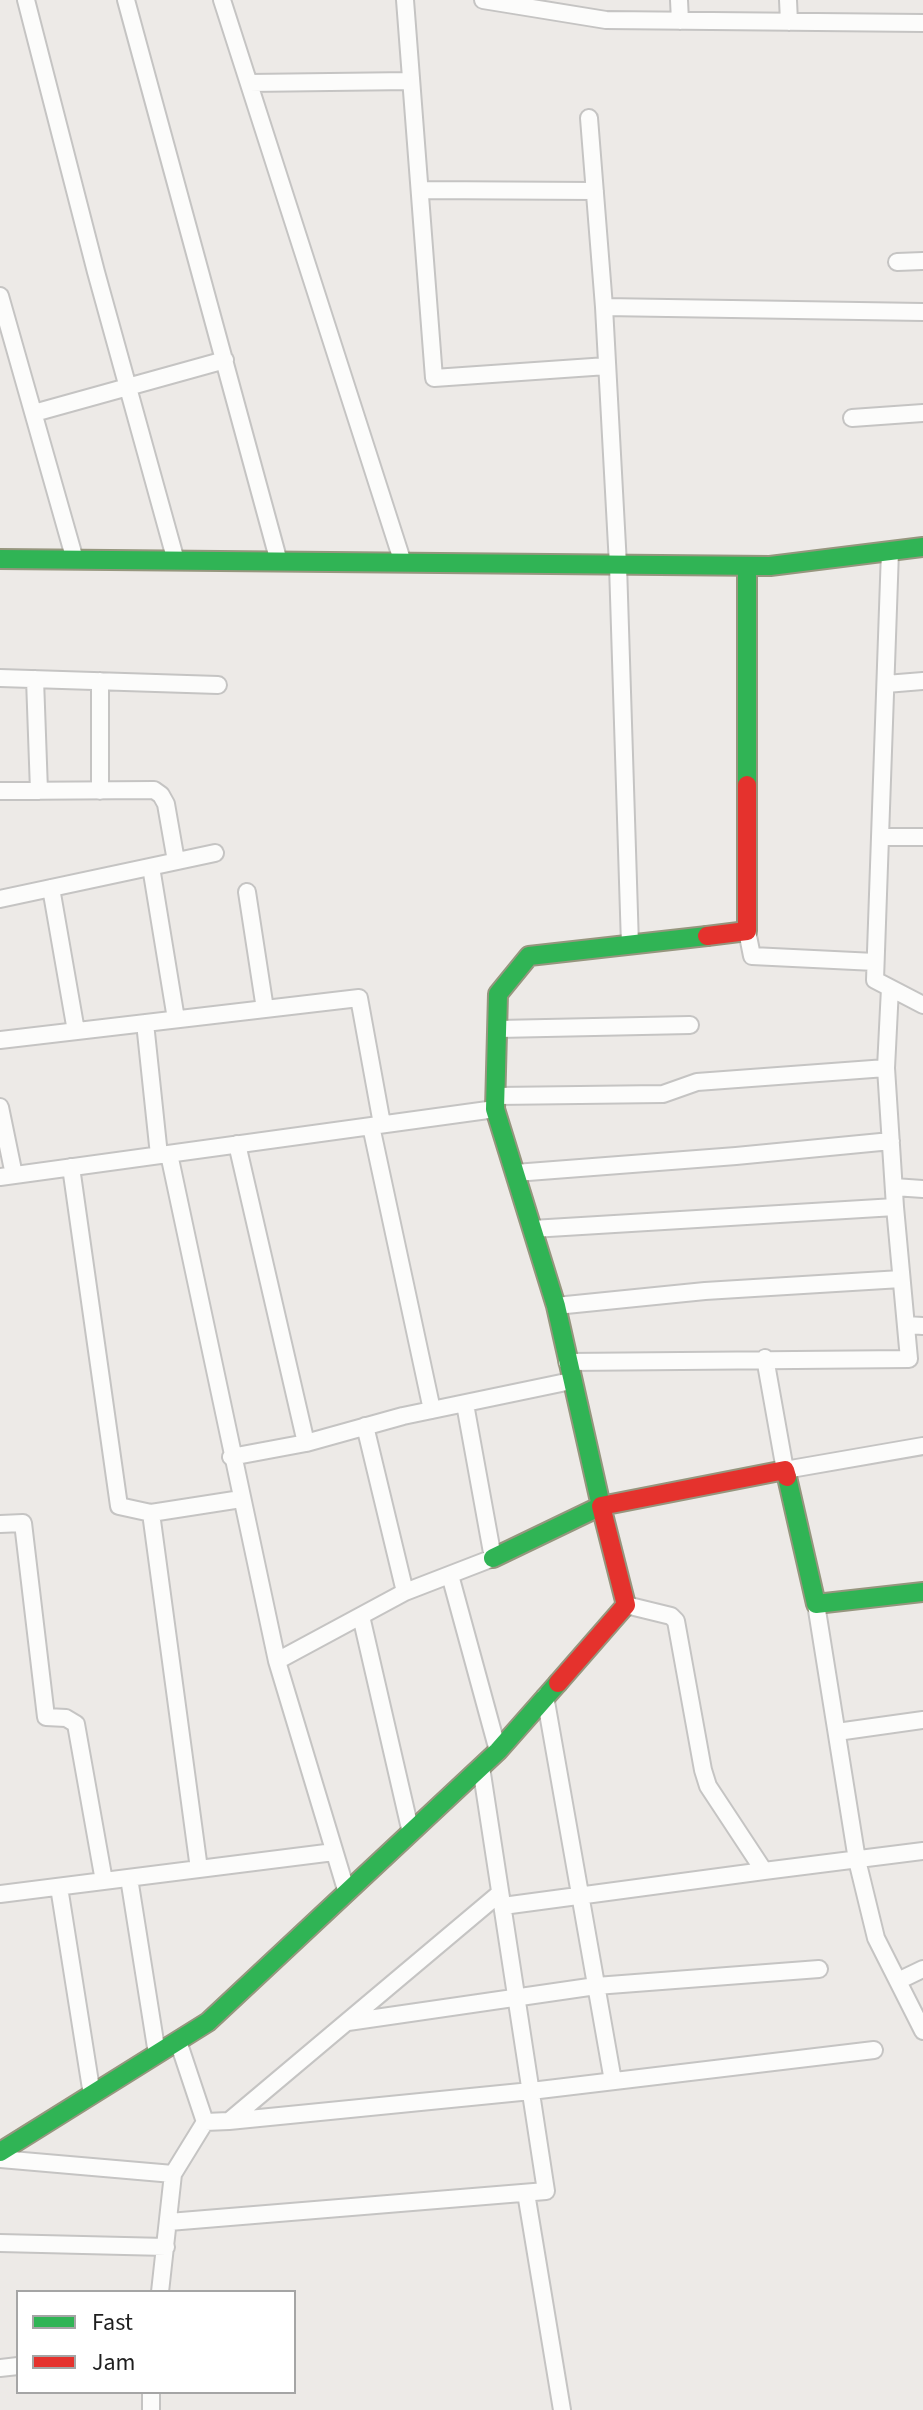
<!DOCTYPE html>
<style>
body{margin:0}
#map{position:relative;width:923px;height:2410px;overflow:hidden;background:#edeae7;font-family:"Source Sans 3",sans-serif}
canvas{display:block}
.legend{position:absolute;left:16px;top:2290px;width:280px;height:104px;box-sizing:border-box;background:#fff;border:2px solid #a5a5a5;margin:0;padding:10px 14px;list-style:none;font-size:24px;color:#1e1e1e}
.legend li{display:flex;align-items:center;gap:16px;height:40px}
.legend b{width:40px;border:2px solid #a5a5a5}
</style>
<div id="map">
<canvas width="923" height="2410"></canvas>
<ul class="legend">
<li><b style="height:10px;background:#30b455"></b>Fast</li>
<li><b style="height:10px;background:#e5322d"></b>Jam</li>
</ul>
</div>
<script>
const g = document.querySelector('canvas').getContext('2d');
g.lineJoin = 'round';
function shape(rows) {
  const path = new Path2D();
  for (const r of rows) {
    path.moveTo(r[0], r[1]);
    for (let i = 2; i < r.length; i += 2) path.lineTo(r[i], r[i + 1]);
  }
  return path;
}
function trace(path, color, width, dash) {
  g.strokeStyle = color;
  g.lineWidth = width;
  g.lineCap = dash ? 'butt' : 'round';
  g.setLineDash(dash || []);
  g.stroke(path);
}
const street = shape([
 [26,0,96,272,176,561],
 [126,0,279,562],
 [222,0,403,563],
 [405,0,434,378,607,366],
 [483,0,606,20,923,23],
 [679,0,680,21],
 [788,0,789,22],
 [249,83,411,81],
 [589,118,604,307],
 [420,190,595,191],
 [897,262,923,261],
 [0,296,75,560],
 [34,413,225,360],
 [852,418,923,413],
 [890,551,875,980,923,1005],
 [0,678,218,685],
 [35,679,39,791],
 [886,684,923,681],
 [0,791,154,790,161,795,166,804,176,861],
 [100,791,100,681],
 [880,837,923,837],
 [151,867,176,1019],
 [51,888,76,1031],
 [247,892,265,1009],
 [0,899,215,853],
 [747,931,752,956,875,962],
 [630,945,618,565,604,307,923,312],
 [145,1023,159,1155],
 [498,1029,690,1025],
 [0,1040,359,998,382,1124],
 [496,1096,663,1094,697,1082,886,1068,890,988],
 [0,1107,14,1175],
 [371,1126,432,1410],
 [237,1144,306,1443],
 [169,1154,277,1661,347,1893],
 [71,1167,119,1506,151,1513,241,1499],
 [515,1173,736,1156,891,1141],
 [0,1177,495,1109],
 [894,1187,923,1189],
 [532,1229,895,1207],
 [556,1306,705,1291,901,1279],
 [906,1325,923,1326],
 [765,1358,785,1470,923,1446],
 [567,1362,909,1359,895,1207,886,1068],
 [365,1426,405,1592],
 [231,1457,306,1443,403,1416,571,1381],
 [151,1513,199,1869],
 [0,1524,23,1523,46,1717,66,1718,76,1724,104,1881],
 [450,1575,498,1751],
 [816,1604,857,1860,876,1938,923,2031],
 [626,1605,671,1616,676,1621,703,1770,708,1786,764,1871,923,1851],
 [361,1616,411,1833],
 [277,1661,405,1592,493,1558,465,1404],
 [545,1696,613,2081],
 [837,1732,923,1720],
 [129,1878,157,2054],
 [59,1887,92,2095],
 [0,1894,334,1852],
 [503,1906,764,1871],
 [898,1981,923,1969],
 [348,2022,596,1986,819,1969],
 [229,2121,531,2091,874,2050],
 [205,2122,229,2121,500,1893],
 [0,2159,173,2174],
 [526,2193,562,2410],
 [169,2222,546,2191,481,1767],
 [0,2243,166,2247],
 [160,2292,173,2174,205,2122,178,2041],
 [0,2368,18,2366],
 [151,2410,151,2392]
]);
const fast = shape([
 [0,559,770,566,923,547],
 [747,566,747,785],
 [787,1477,816,1604,923,1592],
 [493,1558,601,1506,556,1306,495,1109,498,994,529,956,707,936],
 [0,2152,208,2022,498,1751,558,1683]
]);
const jam = shape([
 [707,936,747,931,747,785],
 [558,1683,626,1605,601,1506,785,1470,787,1477]
]);
trace(street, '#c5c4c3', 20);
trace(fast, '#96967e', 22);
trace(jam, '#96967e', 22);
trace(street, '#fcfcfb', 16);
trace(fast, '#30b455', 18);
trace(jam, '#e5322d', 18);
</script>
